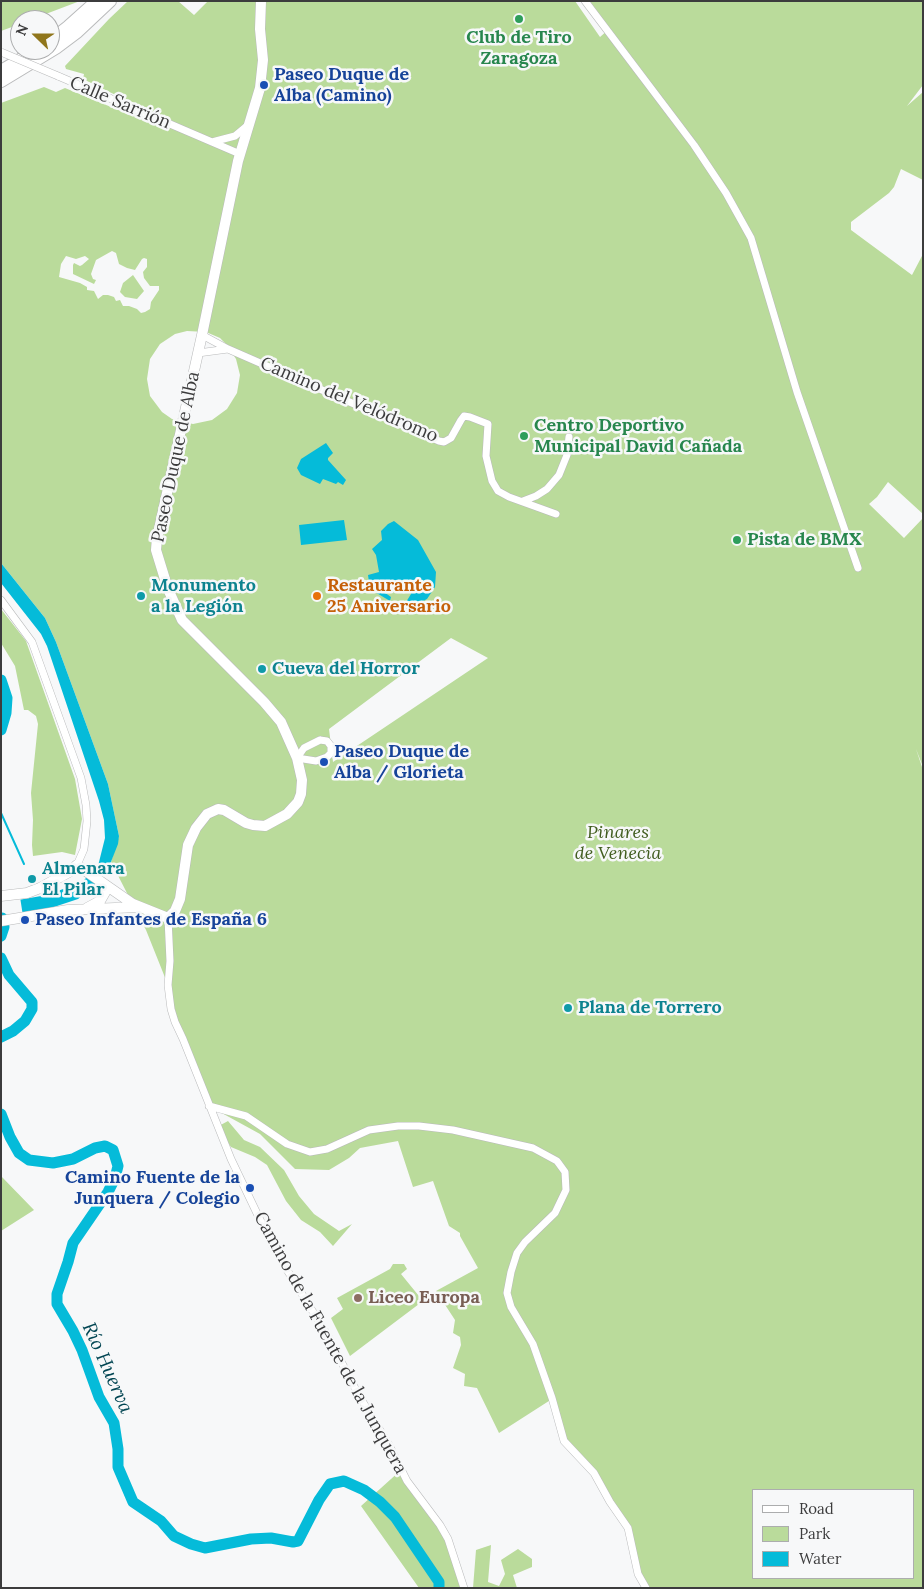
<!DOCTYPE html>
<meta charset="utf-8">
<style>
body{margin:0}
#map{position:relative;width:924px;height:1589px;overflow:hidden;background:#f7f8f9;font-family:Lora,serif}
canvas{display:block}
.frame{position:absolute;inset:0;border:2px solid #3c3c3d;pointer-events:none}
.legend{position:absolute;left:752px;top:1489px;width:162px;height:90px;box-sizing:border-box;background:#f7f8f9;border:1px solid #acadae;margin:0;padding:6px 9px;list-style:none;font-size:15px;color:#3c3c3d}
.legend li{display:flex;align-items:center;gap:10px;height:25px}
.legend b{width:25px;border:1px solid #acadae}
.north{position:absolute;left:10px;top:10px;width:50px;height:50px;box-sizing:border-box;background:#f7f8f9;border:1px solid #acadae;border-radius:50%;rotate:292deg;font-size:14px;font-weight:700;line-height:20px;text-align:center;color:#3c3c3d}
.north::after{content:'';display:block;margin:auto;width:18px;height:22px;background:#90761c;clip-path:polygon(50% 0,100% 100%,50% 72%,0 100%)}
</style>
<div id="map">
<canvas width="924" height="1589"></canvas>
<div class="frame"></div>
<ul class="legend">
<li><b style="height:6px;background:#fff"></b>Road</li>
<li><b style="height:14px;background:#badb9b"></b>Park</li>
<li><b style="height:14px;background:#05bbd9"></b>Water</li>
</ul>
<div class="north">N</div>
</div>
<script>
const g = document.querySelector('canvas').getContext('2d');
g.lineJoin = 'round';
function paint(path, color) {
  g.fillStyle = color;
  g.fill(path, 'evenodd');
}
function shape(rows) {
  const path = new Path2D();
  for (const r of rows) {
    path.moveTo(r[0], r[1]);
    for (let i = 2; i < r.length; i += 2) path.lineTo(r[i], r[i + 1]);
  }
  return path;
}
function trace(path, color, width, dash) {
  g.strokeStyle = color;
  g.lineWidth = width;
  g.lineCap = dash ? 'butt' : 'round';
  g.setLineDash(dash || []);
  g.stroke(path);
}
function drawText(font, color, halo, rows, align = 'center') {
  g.font = font + ' Lora,serif';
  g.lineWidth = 5;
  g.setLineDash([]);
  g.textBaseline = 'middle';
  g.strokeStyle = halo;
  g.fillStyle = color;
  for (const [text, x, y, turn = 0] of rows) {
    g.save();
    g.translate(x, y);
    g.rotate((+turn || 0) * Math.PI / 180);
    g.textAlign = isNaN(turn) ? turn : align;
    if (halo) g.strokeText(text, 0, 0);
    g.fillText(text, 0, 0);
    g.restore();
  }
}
paint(shape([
 [1,1,80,1,30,20,20,20,20,24,1,31],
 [128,1,178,1,194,15,208,1,575,1,600,37,608,30,585,1,923,1,923,85,907,106,923,92,923,180,901,169,894,187,889,193,851,222,851,230,912,275,923,254,923,514,888,482,877,497,869,504,904,538,923,518,923,767,916,749,923,770,923,1588,646,1588,638,1574,628,1528,603,1488,564,1441,552,1399,499,1433,477,1388,464,1386,465,1374,453,1368,461,1345,460,1337,453,1333,455,1320,436,1291,478,1268,460,1236,460,1233,449,1226,433,1181,413,1187,398,1141,360,1148,349,1158,329,1170,295,1169,260,1134,209,1106,183,1039,168,985,146,930,111,862,119,836,108,784,56,642,45,618,1,563,1,103,44,87,56,92,65,88,128,114,134,110,134,104,83,79,84,74,66,69,65,66,109,19],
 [112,251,116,253,119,264,127,268,135,270,142,259,144,258,147,259,147,267,143,272,144,278,150,286,159,286,159,290,151,302,150,309,145,312,141,313,137,309,129,306,123,306,120,300,116,301,114,297,108,295,103,295,98,299,94,291,87,290,87,287,80,283,59,277,61,264,66,256,76,259,85,256,89,259,82,265,80,266,74,263,73,265,73,274,94,284,96,280,93,279,91,274,96,260],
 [187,331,206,332,220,338,227,345,236,359,240,375,237,393,227,409,212,420,193,424,172,419,162,412,150,396,147,379,150,359,160,344,175,334],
 [451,638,488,658,333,762,329,729],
 [753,1490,913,1490,913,1578,753,1578],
 [133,275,144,291,137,299,125,297,120,292,123,283],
 [1,609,26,641,75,779,82,819,75,855,62,852,33,856,32,845,33,820,31,793,38,724,36,716,28,710,24,710,15,666,1,643],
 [228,1121,244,1140,260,1147,284,1170,299,1196,314,1214,339,1231,352,1224,333,1246,320,1232,301,1220,286,1201,267,1165,255,1157,231,1147,217,1127],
 [1,1176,34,1210,1,1231],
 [393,1264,404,1264,407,1269,401,1274,423,1301,350,1356,331,1318,343,1309,337,1298,390,1269],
 [401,1470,440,1525,464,1588,419,1588,361,1506],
 [491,1545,488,1582,499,1586,505,1574,501,1560,518,1549,532,1559,532,1567,513,1575,517,1588,473,1588,476,1550]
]), '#badb9b');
paint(shape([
 [326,443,333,453,328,458,328,460,346,480,343,485,338,482,336,484,323,479,320,484,301,475,297,468,301,459],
 [344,520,347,540,301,545,299,525],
 [394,521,418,540,436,572,435,587,427,599,421,602,414,610,409,613,404,611,403,607,411,594,410,591,411,586,408,584,397,581,390,583,385,587,384,592,391,597,390,601,370,589,368,575,379,572,376,555,372,549,382,540,381,531,388,524],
 [1,563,45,618,56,642,108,784,119,836,118,844,107,872,91,889,78,899,51,908,1,917,1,903,47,895,82,882,98,866,105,838,104,820,99,801,47,646,41,634,1,583]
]), '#05bbd9');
paint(shape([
 [20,897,23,916,1,920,1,901]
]), '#f7f8f9');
trace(shape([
 [1,813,24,864]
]), '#05bbd9', 2);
trace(shape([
 [1,680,7,698,6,713,1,730],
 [1,936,4,927,2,918],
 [1,958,9,975,32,1002,32,1009,25,1021,13,1031,1,1037],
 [1,1114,10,1137,19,1153,29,1160,53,1163,73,1159,95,1148,105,1146,113,1150,118,1166,115,1178,108,1192,73,1243,68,1262,57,1294,57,1304,73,1331,82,1350,99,1397,114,1423,118,1449,118,1467,133,1502,161,1521,174,1536,191,1544,205,1548,251,1539,271,1538,293,1542,298,1541,319,1500,330,1484,344,1481,364,1490,380,1502,395,1517,439,1582,439,1588]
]), '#05bbd9', 11);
const street = shape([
 [585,1,694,145,726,193,751,238,797,392,858,568],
 [58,76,240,154],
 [212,142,235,136,247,126],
 [202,335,228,349,439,441,444,442,451,438,461,420,464,416,470,417,488,424,486,456,492,481,498,491,509,497,556,514],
 [198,353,228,349],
 [523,501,536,496,547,489,559,475,567,455,569,437],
 [1,600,32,642,81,778,86,805,87,821,84,849,77,865],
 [320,740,327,741,331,746,331,753,327,757,316,761,297,758,304,748,320,740],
 [168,918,170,961,168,985,171,1009,175,1022,183,1039,231,1159,274,1249,328,1336,358,1394,389,1445,407,1481,440,1525,448,1539,464,1588],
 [209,1106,246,1116,287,1144,310,1152,327,1149,369,1130,398,1126,419,1126,453,1130,533,1148,557,1161,565,1172,566,1190,555,1213,525,1242,517,1253,511,1272,507,1293,511,1307,533,1344,552,1398,564,1441,594,1473,610,1502,628,1528,638,1574,646,1588]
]);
const secondary = shape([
 [1,896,27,893,40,888,69,872,77,865,133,904,168,918,175,911,180,899,188,845,196,828,207,814,218,809,224,810,246,823,253,825,265,826,287,814,298,802,301,794,302,780,297,758,281,722,264,702,182,620,168,589,156,550,157,538,202,335,238,161,260,88,263,60,260,29,261,1],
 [87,908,100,901,108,887],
 [1,921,68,910,139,907]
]);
const highway = shape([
 [50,41,68,27,97,1],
 [1,71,37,50],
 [1,81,57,47,77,32,110,1]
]);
trace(street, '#b9babb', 8);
trace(secondary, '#b9babb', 11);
trace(highway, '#b9babb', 14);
trace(street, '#fff', 7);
trace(secondary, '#fff', 10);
trace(highway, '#fff', 12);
const streetBridge = shape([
 [1,52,58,76]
]);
trace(streetBridge, '#b9babb', 8, []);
trace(streetBridge, '#fff', 7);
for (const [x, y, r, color] of [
 [519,19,5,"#2e9e5b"],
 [264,85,5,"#1a4fb4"],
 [524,436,5,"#2e9e5b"],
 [737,540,5,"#2e9e5b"],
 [141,596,5,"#0f9aa8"],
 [317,596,5,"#e8710a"],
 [262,669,5,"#0f9aa8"],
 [324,762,5,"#1a4fb4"],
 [32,879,5,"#0f9aa8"],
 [25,920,5,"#1a4fb4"],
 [568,1008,5,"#0f9aa8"],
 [250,1188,5,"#1a4fb4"],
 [358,1298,5,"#8d6e63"]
]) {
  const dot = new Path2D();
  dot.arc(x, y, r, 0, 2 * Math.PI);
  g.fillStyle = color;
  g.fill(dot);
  trace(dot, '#f7f8f9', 2);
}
drawText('bold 18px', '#27864d', '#f7f8f9', [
 ["Club de Tiro",519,38,"center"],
 ["Zaragoza",519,59,"center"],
 ["Centro Deportivo",534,426],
 ["Municipal David Cañada",534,447],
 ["Pista de BMX",747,540]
], 'left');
drawText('bold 18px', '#164399', '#f7f8f9', [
 ["Paseo Duque de",274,75],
 ["Alba (Camino)",274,96],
 ["Paseo Duque de",334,752],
 ["Alba / Glorieta",334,773],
 ["Paseo Infantes de España 6",35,920],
 ["Camino Fuente de la",240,1178,"right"],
 ["Junquera / Colegio",240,1199,"right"]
], 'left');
drawText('18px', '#3c3c3d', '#f7f8f9', [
 ["Calle Sarrión",120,103,23],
 ["Camino del Velódromo",349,400,23],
 ["Paseo Duque de Alba",176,457,-78],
 ["Camino de la Fuente de la Junquera",330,1343,61]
]);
drawText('bold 18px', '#0d838f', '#f7f8f9', [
 ["Monumento",151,586],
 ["a la Legión",151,607],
 ["Cueva del Horror",272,669],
 ["Almenara",42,869],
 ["El Pilar",42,890],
 ["Plana de Torrero",578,1008]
], 'left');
drawText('bold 18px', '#c56008', '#f7f8f9', [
 ["Restaurante",327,586],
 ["25 Aniversario",327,607]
], 'left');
drawText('italic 18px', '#415d1f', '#f7f8f9', [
 ["Pinares",618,833],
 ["de Venecia",618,854]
]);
drawText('bold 18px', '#785e54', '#f7f8f9', [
 ["Liceo Europa",368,1298]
], 'left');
drawText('italic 19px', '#024653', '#f7f8f9', [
 ["Río Huerva",107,1368,66]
]);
</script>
